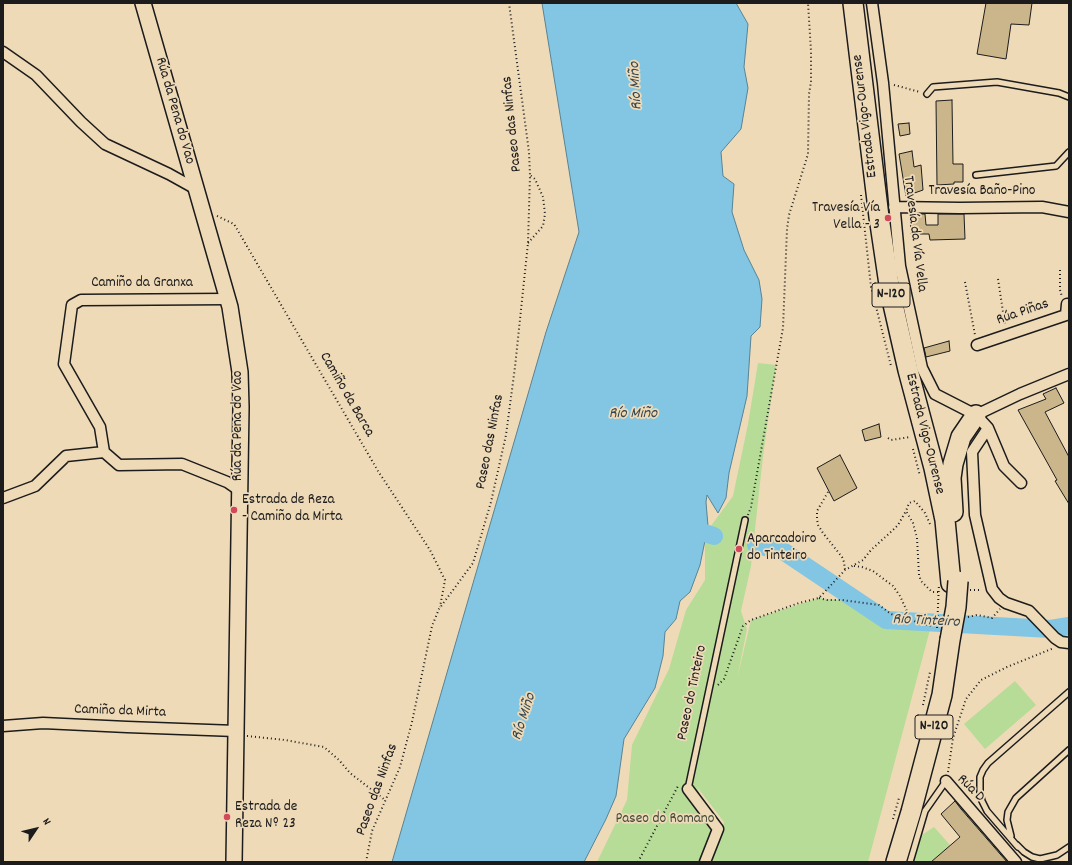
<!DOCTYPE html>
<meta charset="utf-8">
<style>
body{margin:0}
#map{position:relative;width:1072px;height:865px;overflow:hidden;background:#efdab8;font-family:Dekko,sans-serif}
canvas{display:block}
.frame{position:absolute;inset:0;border:4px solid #1c1c1c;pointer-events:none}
.north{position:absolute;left:16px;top:809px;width:40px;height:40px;-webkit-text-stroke:3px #efdab8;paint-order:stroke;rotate:55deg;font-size:11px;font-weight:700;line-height:16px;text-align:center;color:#1c1c1c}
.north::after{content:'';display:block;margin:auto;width:14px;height:18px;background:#1c1c1c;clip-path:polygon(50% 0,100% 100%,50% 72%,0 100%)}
</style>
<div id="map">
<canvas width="1072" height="865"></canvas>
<div class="frame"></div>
<div class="north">N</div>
</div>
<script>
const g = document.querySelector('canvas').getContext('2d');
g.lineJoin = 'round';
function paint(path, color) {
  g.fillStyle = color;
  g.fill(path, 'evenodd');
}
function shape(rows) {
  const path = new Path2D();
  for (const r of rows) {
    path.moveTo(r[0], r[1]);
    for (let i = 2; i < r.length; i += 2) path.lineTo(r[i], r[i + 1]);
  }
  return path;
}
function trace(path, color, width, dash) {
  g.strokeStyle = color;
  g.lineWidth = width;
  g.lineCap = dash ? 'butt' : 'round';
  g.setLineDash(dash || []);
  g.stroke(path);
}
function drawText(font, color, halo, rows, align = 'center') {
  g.font = font + ' Dekko,sans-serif';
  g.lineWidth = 3.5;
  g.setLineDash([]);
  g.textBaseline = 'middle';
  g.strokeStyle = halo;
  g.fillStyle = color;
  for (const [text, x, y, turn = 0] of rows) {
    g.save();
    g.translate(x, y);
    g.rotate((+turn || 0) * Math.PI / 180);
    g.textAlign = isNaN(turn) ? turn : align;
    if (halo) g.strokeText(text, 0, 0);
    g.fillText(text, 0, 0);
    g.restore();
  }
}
paint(shape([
 [758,363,776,365,763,456,751,566,741,611,747,629,737,679,751,620,819,598,853,602,885,627,931,626,868,862,712,862,724,822,697,787,705,805,708,824,713,837,702,862,597,862,627,800,632,745,669,669,686,610,705,580,705,534,733,496,748,424],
 [1015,681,1036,705,985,749,964,724],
 [934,827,950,845,931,862,910,862,917,838]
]), '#b6dc97');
const water = shape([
 [542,3,736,3,748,24,744,67,748,88,741,129,721,152,723,176,734,184,732,212,744,250,759,280,762,299,760,327,751,336,747,396,729,473,726,498,718,513,707,495,706,502,708,526,700,565,690,592,680,601,676,619,665,632,663,656,655,688,624,739,616,796,606,819,584,862,392,862,546,332,579,232,542,3]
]);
paint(water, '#82c6e3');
trace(water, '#598293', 1);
trace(shape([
 [683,526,714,536],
 [756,545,783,551,886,620,1050,629,1069,626]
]), '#82c6e3', 18);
const building = shape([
 [986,3,1032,3,1029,25,1011,24,1006,59,977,54,986,3],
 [952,100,953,164,963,164,963,182,954,182,954,184,937,185,936,101,952,100],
 [909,123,910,134,900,136,898,124,909,123],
 [912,151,914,167,921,165,923,190,906,196,899,154,912,151],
 [910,214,925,214,926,225,938,225,938,214,964,214,965,239,930,240,929,234,911,234,910,214],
 [949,341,950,351,926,357,924,348,949,341],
 [1056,388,1064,403,1045,412,1069,457,1069,504,1055,481,1057,480,1018,410,1046,399,1043,394,1056,388],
 [879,424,881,437,865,441,862,430,879,424],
 [840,455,857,488,834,501,817,468,840,455],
 [955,801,961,809,1007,862,931,862,960,837,941,814,955,801]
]);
paint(building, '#cbb58b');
trace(building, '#1c1c1c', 1);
const lane = shape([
 [927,94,933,87,997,82,1059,93,1069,97],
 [976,175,1056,166,1069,152],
 [688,789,745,520],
 [1011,836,1007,820,1008,812,1016,798,1069,750],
 [1017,845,1024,852,1032,857,1040,859,1057,855,1069,847],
 [1018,847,987,811,982,801,980,793,980,777,983,770,988,763,1069,692],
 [910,862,925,811,946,781]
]);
const street = shape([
 [872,3,883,83,900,266,922,368,935,394,976,415,988,428,1004,466,1021,483],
 [3,52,36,75,81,122,105,144,169,174,196,189],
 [894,207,960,208,1042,207,1069,212],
 [977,345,1066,315,1067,304,1069,304],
 [976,415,1020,394,1069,374],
 [988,428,972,452,975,515,992,589,999,598,1006,603,1029,611,1055,638,1061,642,1069,643],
 [104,452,100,427,64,364,72,305,81,300,227,299],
 [3,498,35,486,66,456,104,452,119,465,182,464,227,482,240,491],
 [3,726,43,723,127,727,236,731],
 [946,781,1016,862],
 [688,789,718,829,705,862]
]);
const secondary = shape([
 [143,3,230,307,240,372,241,407,234,862]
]);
const highway = shape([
 [853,3,879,217,890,291,908,370,934,468,945,520,951,583],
 [953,512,951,478,953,464,961,437,976,415],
 [896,862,911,812,942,695,950,640]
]);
trace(lane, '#1c1c1c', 8);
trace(street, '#1c1c1c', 13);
trace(secondary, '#1c1c1c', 18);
trace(highway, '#1c1c1c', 22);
trace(shape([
 [894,85,920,92],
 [861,195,871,287,891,366],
 [217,216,234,224,378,471,430,550,445,580,440,607],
 [528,243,543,226,545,214,543,197,535,179,530,175],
 [1060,270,1060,290,1062,297],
 [998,279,1005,325],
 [965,282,975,335],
 [888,438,891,440,910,437],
 [913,449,920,476],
 [828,492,817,511,817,519,818,525,823,533,842,557,844,562,845,570],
 [748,515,751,507,783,328,787,229,789,215,808,154,809,94,811,82,811,51,808,3],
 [930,524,925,513,915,501,909,503,906,511,913,523,917,538,919,575,921,581,932,592,940,592],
 [854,566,862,567,873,571,893,586,900,596,911,620],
 [970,590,982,590],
 [819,598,827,600,842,600,879,605,891,614,907,619,931,626,939,624],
 [968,617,977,615,992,618,1000,609],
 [718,685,724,679,743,626,751,620,799,603,819,598,845,570,863,560,871,550,893,530,898,525,906,511],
 [923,705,930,672],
 [247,736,285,740,324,747,339,760,350,773,385,800],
 [948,772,953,738,966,699,981,680,1007,667,1054,648],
 [893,819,899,798],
 [366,862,372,831,400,767,412,722,432,626,439,609,473,563,491,502,506,435,515,367,528,243,530,175,529,152,509,3],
 [638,862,678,786]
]), '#1c1c1c', 2, [1, 3]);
trace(lane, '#efdab8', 5);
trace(street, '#efdab8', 10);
trace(secondary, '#efdab8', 15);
trace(highway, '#efdab8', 19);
const highwayBridge = shape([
 [950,640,956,607,958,581]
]);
trace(highwayBridge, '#1c1c1c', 22, []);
trace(shape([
 [937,628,939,584]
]), '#1c1c1c', 2, [1, 3]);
trace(highwayBridge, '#efdab8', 19);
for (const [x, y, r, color] of [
 [888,218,4,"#d1495b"],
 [234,510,4,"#d1495b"],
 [739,549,4,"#d1495b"],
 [227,817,4,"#d1495b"]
]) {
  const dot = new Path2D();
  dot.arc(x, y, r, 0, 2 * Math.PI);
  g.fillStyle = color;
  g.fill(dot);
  trace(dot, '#efdab8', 1.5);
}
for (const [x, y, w] of [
 [891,295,38],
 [934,727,38]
]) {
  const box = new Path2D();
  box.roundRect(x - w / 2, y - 12, w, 24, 3);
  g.fillStyle = '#efdab8';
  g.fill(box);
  trace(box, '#1c1c1c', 1);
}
drawText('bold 14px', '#1c1c1c', null, [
 ["N-120",891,295],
 ["N-120",934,727]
]);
drawText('15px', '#1c1c1c', '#efdab8', [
 ["Rúa da Pena do Vao",174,111,74],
 ["Estrada Vigo-Ourense",866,116,-97],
 ["Paseo das Ninfas",513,124,-96],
 ["Travesía Baño-Pino",982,192],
 ["Travesía da Vía Vella",914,234,83],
 ["Camiño da Granxa",142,284],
 ["Rúa Piñas",1023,313,-19],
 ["Camiño da Barca",346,395,60],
 ["Rúa da Pena do Vao",239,426,-90],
 ["Estrada Vigo-Ourense",924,434,76],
 ["Paseo das Ninfas",491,442,-79],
 ["Paseo do Tinteiro",693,693,-78],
 ["Camiño da Mirta",120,712,2],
 ["Rúa D",970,789,45],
 ["Paseo das Ninfas",378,790,-70]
]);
drawText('15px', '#1c1c1c', '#efdab8', [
 ["Travesía Vía",880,209,"right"],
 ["Vella - 3",880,226,"right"],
 ["Estrada de Reza",242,501],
 ["- Camiño da Mirta",242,518],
 ["Aparcadoiro",747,540],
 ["do Tinteiro",747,557],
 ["Estrada de",235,808],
 ["Reza Nº 23",235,825]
], 'left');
drawText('15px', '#424c3b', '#efdab8', [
 ["Paseo do Romano",665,820]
]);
drawText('italic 16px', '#36464e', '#efdab8', [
 ["Río Miño",637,86,-93],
 ["Río Miño",633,415],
 ["Río Tinteiro",926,622,3],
 ["Río Miño",525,717,-72]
]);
</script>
